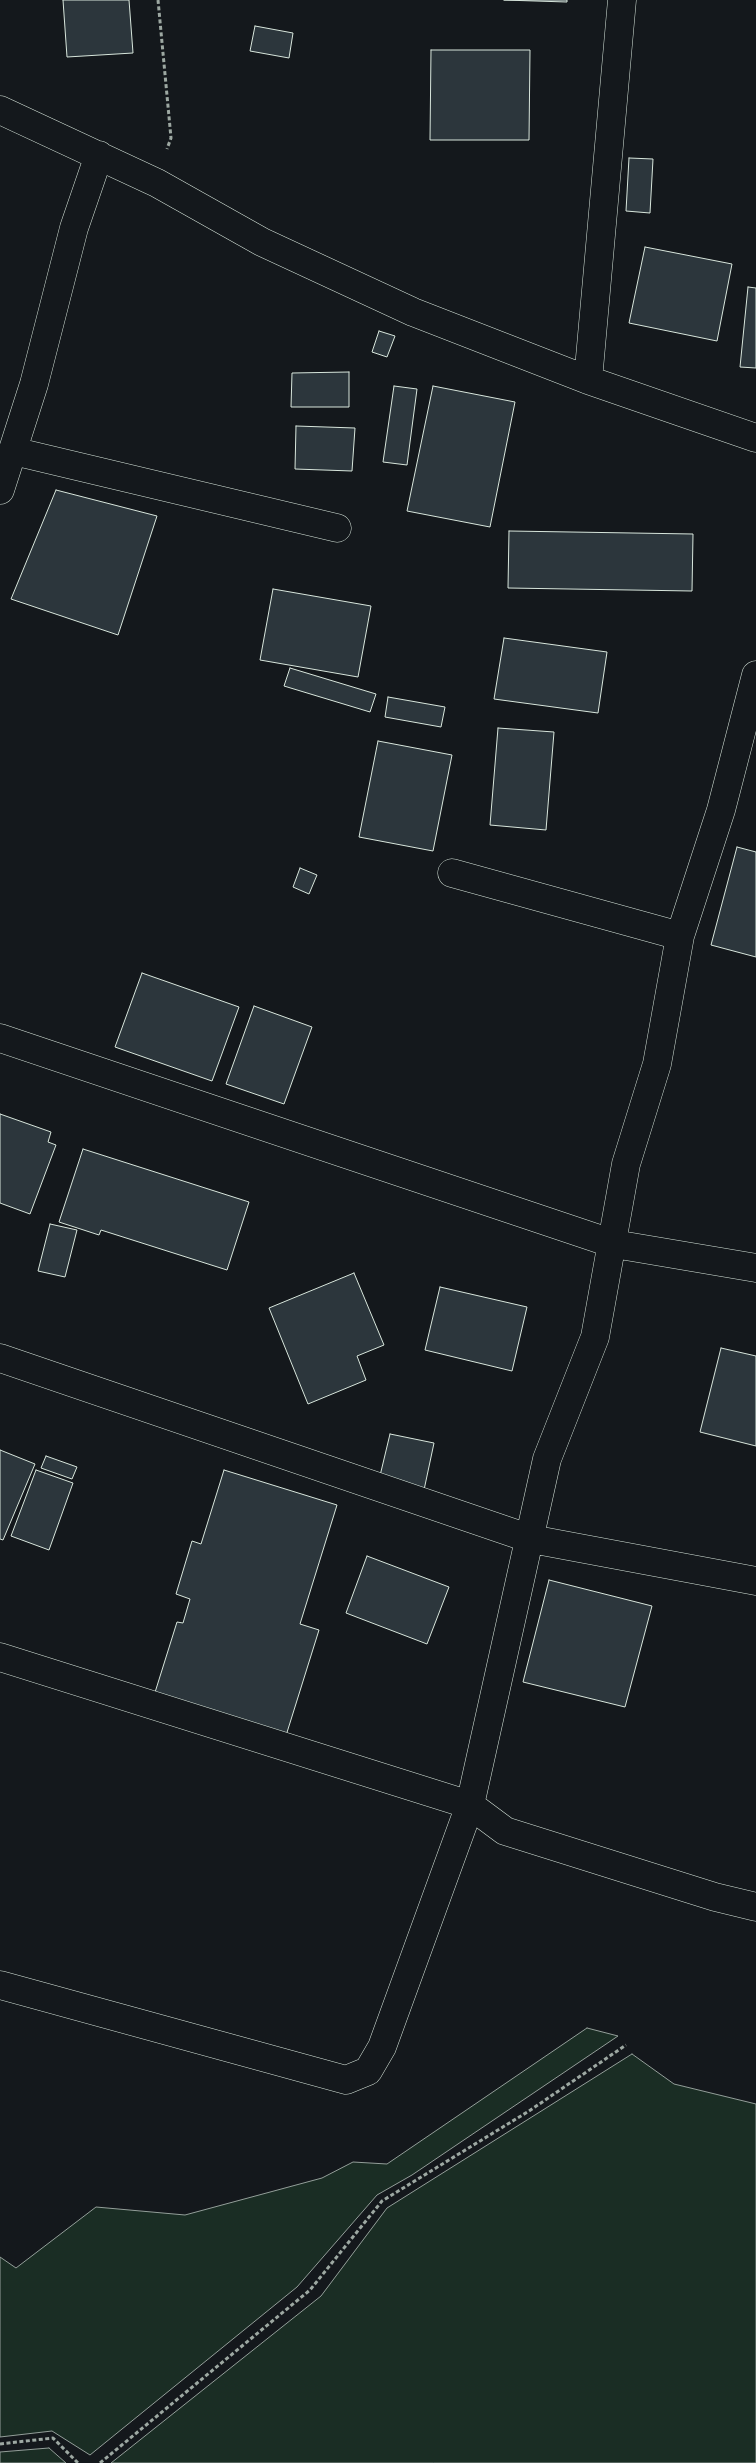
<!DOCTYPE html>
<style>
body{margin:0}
canvas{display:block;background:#14181c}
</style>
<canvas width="756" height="2463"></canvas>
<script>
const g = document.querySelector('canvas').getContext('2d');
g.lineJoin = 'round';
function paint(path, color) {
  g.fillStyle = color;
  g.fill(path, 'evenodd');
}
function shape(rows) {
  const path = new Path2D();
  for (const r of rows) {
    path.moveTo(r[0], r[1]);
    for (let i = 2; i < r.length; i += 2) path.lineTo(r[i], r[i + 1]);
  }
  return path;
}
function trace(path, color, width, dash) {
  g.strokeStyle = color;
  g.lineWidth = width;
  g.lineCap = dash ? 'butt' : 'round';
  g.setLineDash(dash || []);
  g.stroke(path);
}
const green = shape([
 [587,2028,618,2036,412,2175,377,2195,297,2287,90,2455,52,2431,0,2437,0,2257,16,2268,96,2207,185,2215,322,2178,353,2162,387,2164,587,2028],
 [632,2054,674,2084,756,2104,756,2463,111,2463,321,2296,387,2208,632,2054],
 [49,2448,66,2463,0,2463,0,2452,49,2448]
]);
paint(green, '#1a2d24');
trace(green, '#939e99', 1);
const building = shape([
 [63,0,129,0,133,53,67,57,63,0],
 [504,0,567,0,567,2,504,0],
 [255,26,293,33,289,58,250,51,255,26],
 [431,50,530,50,529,140,430,140,431,50],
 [629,158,653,159,650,213,626,211,629,158],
 [645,247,732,264,717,341,629,323,645,247],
 [748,287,756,288,756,368,740,367,748,287],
 [379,331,395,336,387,357,372,352,379,331],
 [349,372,349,407,291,407,292,373,349,372],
 [394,386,417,389,407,465,383,462,394,386],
 [433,386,515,402,490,527,407,511,433,386],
 [296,426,355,428,352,471,295,469,296,426],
 [56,490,157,516,118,635,11,599,56,490],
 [509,531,693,534,692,591,508,588,509,531],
 [273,589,371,606,358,677,260,660,273,589],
 [504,638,607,652,598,713,494,699,504,638],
 [290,668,376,694,370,712,284,686,290,668],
 [388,697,445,707,441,727,385,717,388,697],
 [498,728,554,732,546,830,490,825,498,728],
 [378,741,452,755,433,851,359,837,378,741],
 [737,847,756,852,756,957,711,945,737,847],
 [300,868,317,875,309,894,293,887,300,868],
 [142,973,239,1007,212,1081,115,1047,142,973],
 [254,1006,312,1027,284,1104,226,1084,254,1006],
 [0,1114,51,1132,48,1142,56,1145,30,1214,0,1203,0,1114],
 [83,1149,249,1202,227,1270,101,1230,99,1235,59,1222,83,1149],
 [50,1224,77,1230,65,1277,38,1271,50,1224],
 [354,1273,384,1345,357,1356,366,1380,308,1404,269,1308,354,1273],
 [440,1287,527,1307,512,1371,425,1350,440,1287],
 [721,1348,756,1356,756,1446,700,1432,721,1348],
 [390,1434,434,1443,424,1490,379,1480,390,1434],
 [0,1450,35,1464,3,1540,0,1539,0,1450],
 [46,1456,77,1467,72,1479,41,1468,46,1456],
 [36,1470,73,1483,49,1550,11,1536,36,1470],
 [224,1470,337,1505,300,1624,319,1630,284,1742,152,1702,177,1622,183,1623,190,1599,176,1594,192,1541,201,1544,224,1470],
 [367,1556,449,1587,427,1644,346,1613,367,1556],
 [549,1580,652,1606,625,1707,523,1682,549,1580]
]);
paint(building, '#2c363c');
trace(building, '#d8e6dc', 1);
const minor = shape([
 [0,110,157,183,262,242,413,312,588,380,756,438],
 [588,380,622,0],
 [13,451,337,528],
 [0,490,34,384,74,228,99,155],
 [756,675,721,810,680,936,657,1064,626,1164,595,1337,547,1459,470,1805,505,1831,715,1897,756,1907],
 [452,873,680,936],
 [0,1038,614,1244,756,1268],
 [0,1358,531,1539,756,1581],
 [0,1657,470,1805,382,2047,368,2071,346,2080,0,1985]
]);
trace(minor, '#d8e6dc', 29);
trace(shape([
 [158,0,171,138,167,149],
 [0,2444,53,2438,78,2463],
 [100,2463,310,2290,382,2201,529,2111,626,2045]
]), '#9da8a2', 3, [4, 2.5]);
trace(minor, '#14181c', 28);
</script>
